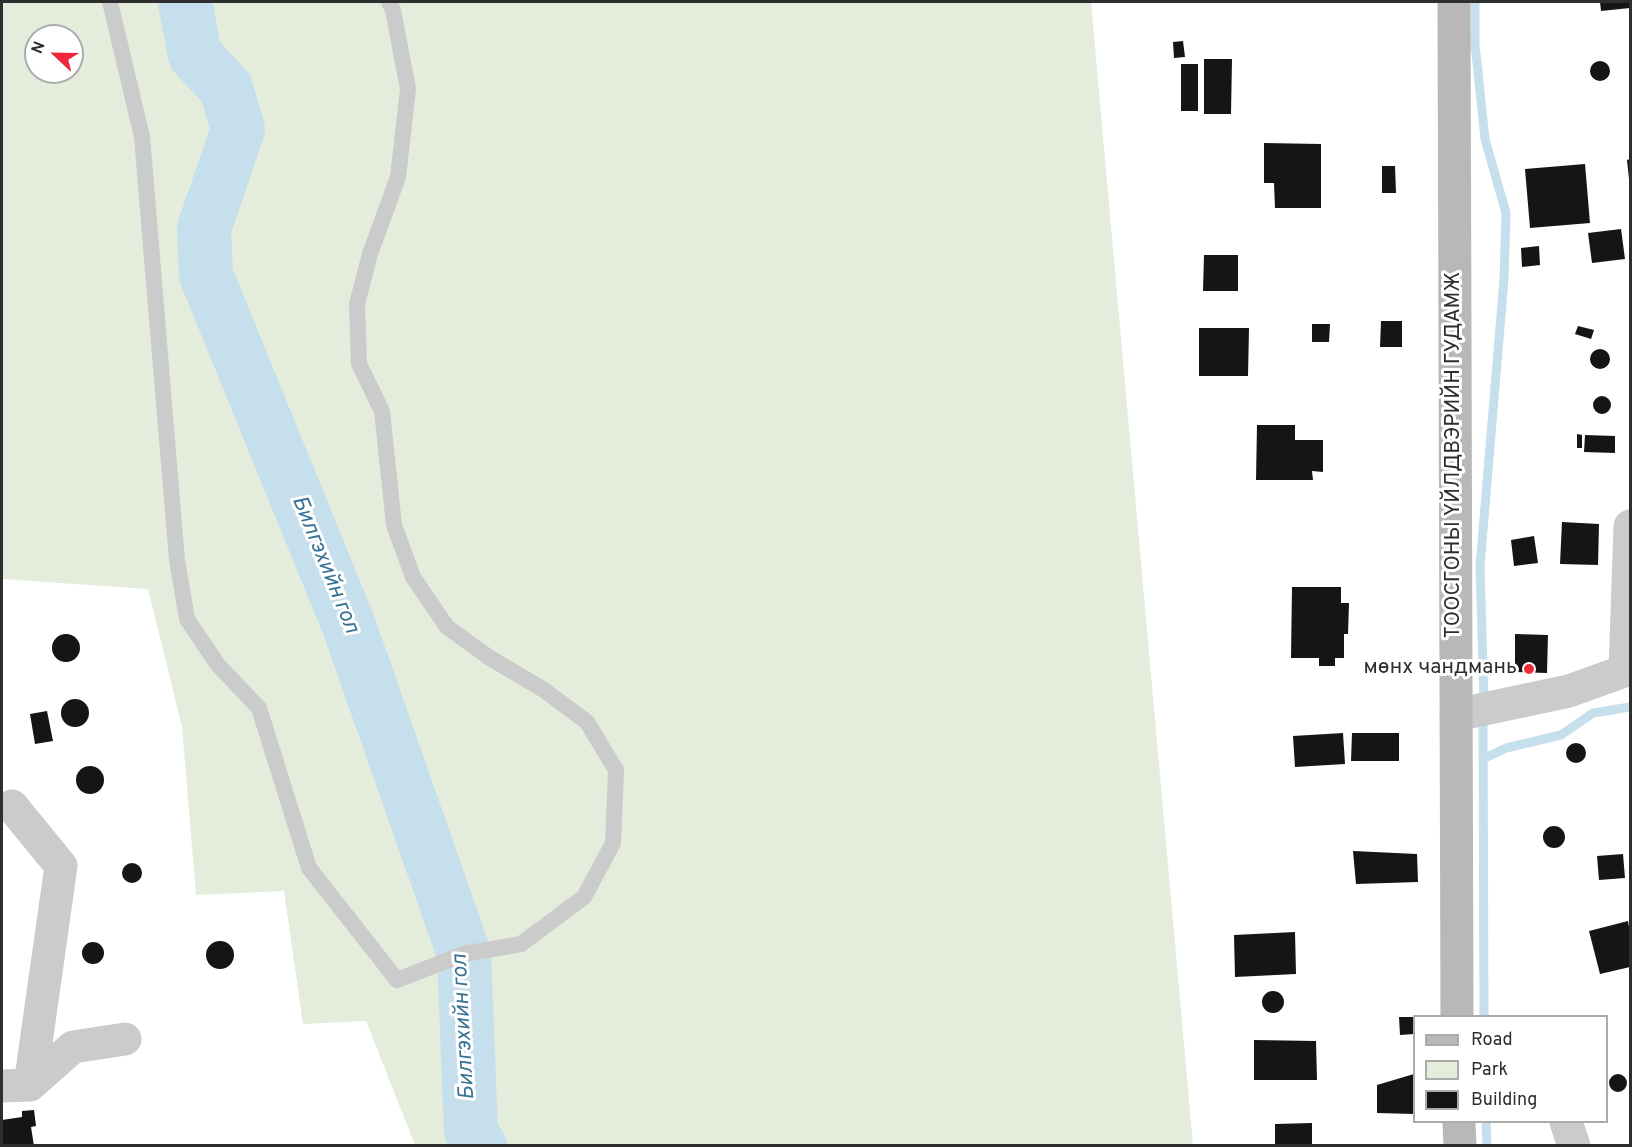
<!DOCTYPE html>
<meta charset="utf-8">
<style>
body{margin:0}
#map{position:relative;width:1632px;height:1147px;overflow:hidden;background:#fff;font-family:Overpass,sans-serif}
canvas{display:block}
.frame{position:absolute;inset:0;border:3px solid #2e2e2e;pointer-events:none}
.legend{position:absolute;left:1413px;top:1015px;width:195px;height:108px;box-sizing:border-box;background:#fff;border:2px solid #ababab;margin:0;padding:8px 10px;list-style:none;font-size:18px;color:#2e2e2e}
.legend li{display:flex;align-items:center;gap:12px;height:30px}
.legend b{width:30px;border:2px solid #ababab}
.north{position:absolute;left:24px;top:24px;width:60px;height:60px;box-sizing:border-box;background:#fff;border:2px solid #ababab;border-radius:50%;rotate:292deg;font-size:16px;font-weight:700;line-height:24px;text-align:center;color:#2e2e2e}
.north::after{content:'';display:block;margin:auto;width:21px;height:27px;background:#ed283a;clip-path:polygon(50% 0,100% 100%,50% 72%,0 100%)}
</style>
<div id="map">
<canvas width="1632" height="1147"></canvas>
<div class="frame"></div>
<ul class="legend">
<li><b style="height:8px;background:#b8b8b8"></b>Road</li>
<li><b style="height:16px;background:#e4ecdb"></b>Park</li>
<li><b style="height:16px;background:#151515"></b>Building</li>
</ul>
<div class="north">N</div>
</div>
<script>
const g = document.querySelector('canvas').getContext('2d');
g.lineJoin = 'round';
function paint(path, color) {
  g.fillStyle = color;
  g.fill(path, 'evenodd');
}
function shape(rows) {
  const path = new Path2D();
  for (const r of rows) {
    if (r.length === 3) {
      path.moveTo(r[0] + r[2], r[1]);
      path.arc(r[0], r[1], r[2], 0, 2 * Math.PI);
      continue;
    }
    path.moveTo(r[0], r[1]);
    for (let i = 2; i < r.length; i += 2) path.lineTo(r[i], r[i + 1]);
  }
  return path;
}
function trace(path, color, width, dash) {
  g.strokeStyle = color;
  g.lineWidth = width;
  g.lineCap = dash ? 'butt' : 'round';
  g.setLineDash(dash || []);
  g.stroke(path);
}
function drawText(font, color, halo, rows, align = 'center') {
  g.font = font + ' Overpass,sans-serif';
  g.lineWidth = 6;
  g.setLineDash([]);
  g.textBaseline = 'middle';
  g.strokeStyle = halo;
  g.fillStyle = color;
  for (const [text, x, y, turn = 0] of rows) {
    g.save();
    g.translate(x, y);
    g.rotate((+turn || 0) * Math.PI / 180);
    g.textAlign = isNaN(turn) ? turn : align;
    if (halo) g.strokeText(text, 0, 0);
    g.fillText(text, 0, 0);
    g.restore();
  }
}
paint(shape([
 [2,2,1091,2,1193,1145,415,1145,366,1021,303,1024,284,891,196,895,182,727,148,589,2,579],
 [36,36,72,36,72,72,36,72]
]), '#e4ecdb');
trace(shape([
 [1475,2,1475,44,1485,139,1506,213,1504,279,1480,566,1484,702],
 [1483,716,1484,1016],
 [1483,759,1506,748,1561,735,1593,713,1630,707],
 [1486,1122,1487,1146]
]), '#c6dfed', 9);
trace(shape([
 [185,2,195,55,226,88,238,129,204,229,206,275,349,626,464,954,471,1132,480,1146]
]), '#c6dfed', 54);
paint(shape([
 [1600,2,1630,2,1630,8,1601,11],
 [1183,41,1185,57,1174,58,1173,42],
 [1204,59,1232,59,1231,114,1204,114],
 [1600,71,10],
 [1181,64,1198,64,1198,111,1181,111],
 [1264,143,1321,144,1321,208,1275,208,1274,183,1264,183],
 [1630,159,1630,179,1629,179,1627,160],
 [1585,164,1590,223,1530,228,1525,169],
 [1382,166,1395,166,1396,193,1382,193],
 [1621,229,1625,259,1592,263,1588,233],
 [1539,246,1540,265,1522,267,1521,248],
 [1204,255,1238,255,1238,291,1203,291],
 [1381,321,1402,321,1402,347,1380,347],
 [1312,324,1330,324,1329,342,1312,342],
 [1578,326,1594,330,1591,339,1575,334],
 [1199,328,1249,328,1248,376,1199,376],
 [1600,359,10],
 [1602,405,9],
 [1257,425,1295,425,1295,440,1323,440,1323,472,1312,471,1313,480,1256,480],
 [1577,434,1582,435,1582,448,1577,448],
 [1585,435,1615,436,1615,453,1584,452],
 [1562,522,1599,524,1598,565,1560,564],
 [1534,536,1538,563,1514,566,1511,540],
 [1292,587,1341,587,1341,603,1349,603,1348,634,1344,634,1344,658,1335,658,1335,666,1319,666,1319,658,1291,658],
 [66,648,14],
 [1515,634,1548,635,1547,673,1515,672],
 [75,713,14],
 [47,711,53,741,35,744,30,714],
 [1343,733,1345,764,1295,767,1293,736],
 [1352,733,1399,733,1399,761,1351,761],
 [1576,753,10],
 [90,780,14],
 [1554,837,11],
 [1353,851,1417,854,1418,882,1356,884],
 [1623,854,1625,878,1599,880,1597,856],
 [132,873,10],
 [1628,921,1630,933,1630,967,1600,974,1589,931],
 [1295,932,1296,974,1235,977,1234,935],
 [220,955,14],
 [93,953,11],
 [1273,1002,11],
 [1399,1017,1414,1017,1414,1034,1400,1035],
 [1254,1040,1316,1041,1317,1080,1254,1080],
 [1414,1074,1414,1114,1377,1113,1377,1085],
 [1618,1083,9],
 [34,1110,36,1126,31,1127,34,1146,2,1146,2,1120,22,1117,22,1111],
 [1312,1123,1312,1146,1275,1146,1275,1124]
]), '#151515');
trace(shape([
 [110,2,142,137,177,560,187,619,218,665,259,708,309,868,397,980,464,954,521,944,584,897,613,843,616,770,587,722,544,690,490,658,447,627,413,577,394,525,382,411,359,364,357,304,370,254,398,177,408,89,393,10,389,2]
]), '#cbcbcb', 16);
trace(shape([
 [1625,671,1630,526],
 [1456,715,1569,691,1630,669],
 [12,806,61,866,30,1085],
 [2,1086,30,1085,73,1047,125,1039],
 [1566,1122,1574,1146]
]), '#cbcbcb', 33);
trace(shape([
 [1454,2,1457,1016],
 [1459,1122,1460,1146]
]), '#b8b8b8', 33);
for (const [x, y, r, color] of [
 [1529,669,6,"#ed283a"]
]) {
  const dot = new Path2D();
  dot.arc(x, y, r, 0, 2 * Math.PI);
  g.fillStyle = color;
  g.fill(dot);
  trace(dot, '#fff', 2);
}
drawText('21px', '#2e2e2e', '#fff', [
 ["ТООСГОНЫ ҮЙЛДВЭРИЙН ГУДАМЖ",1455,455,-90]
]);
drawText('21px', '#2e2e2e', '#fff', [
 ["мөнх чандмань",1517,669]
], 'right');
drawText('italic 22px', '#387294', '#fff', [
 ["Билгэхийн гол",324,565,68],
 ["Билгэхийн гол",465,1027,-93]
]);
</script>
